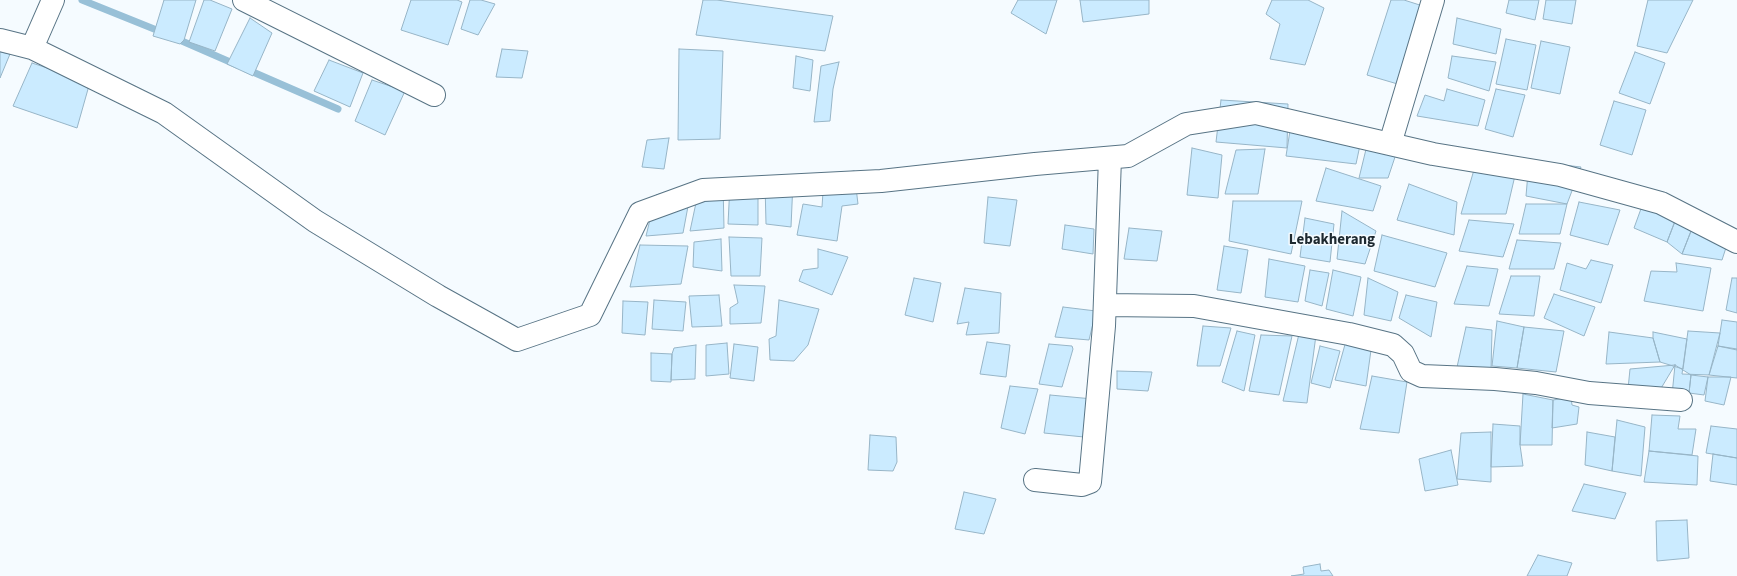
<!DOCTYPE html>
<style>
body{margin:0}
canvas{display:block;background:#f5fbff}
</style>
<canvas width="1737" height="576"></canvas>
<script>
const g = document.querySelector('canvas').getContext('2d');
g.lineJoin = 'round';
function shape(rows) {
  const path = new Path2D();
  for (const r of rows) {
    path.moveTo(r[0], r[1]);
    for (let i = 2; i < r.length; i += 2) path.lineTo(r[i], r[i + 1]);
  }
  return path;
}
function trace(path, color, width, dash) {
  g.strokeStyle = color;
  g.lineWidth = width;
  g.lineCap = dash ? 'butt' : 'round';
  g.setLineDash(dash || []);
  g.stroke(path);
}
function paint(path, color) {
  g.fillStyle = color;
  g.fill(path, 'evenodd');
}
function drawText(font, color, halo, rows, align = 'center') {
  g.font = font + ' "Source Sans 3",sans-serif';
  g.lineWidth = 3;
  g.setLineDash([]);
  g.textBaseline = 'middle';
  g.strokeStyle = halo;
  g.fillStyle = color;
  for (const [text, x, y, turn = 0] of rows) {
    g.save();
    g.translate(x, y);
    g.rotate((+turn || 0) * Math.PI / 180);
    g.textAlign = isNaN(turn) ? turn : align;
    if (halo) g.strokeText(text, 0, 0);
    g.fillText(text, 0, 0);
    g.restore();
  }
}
trace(shape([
 [82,0,164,33],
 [175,38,237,65],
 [246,69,338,109]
]), '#98c0d7', 7);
const building = shape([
 [164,0,196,0,184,40,180,44,153,36,164,0],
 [204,0,210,0,232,9,215,51,189,42,204,0],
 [411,0,457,0,462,2,448,45,401,30,411,0],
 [470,0,481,0,495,4,478,35,461,29,470,0],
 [703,0,717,0,833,16,825,51,696,35,703,0],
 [1018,0,1057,0,1046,34,1011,13,1018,0],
 [1080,0,1149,0,1149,14,1083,22,1080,0],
 [1272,0,1308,0,1324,8,1305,65,1270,59,1280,24,1266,14,1272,0],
 [1391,0,1404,0,1426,7,1401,85,1367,75,1391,0],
 [1509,0,1539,0,1535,20,1506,13,1509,0],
 [1546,0,1576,0,1572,24,1543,19,1546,0],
 [1648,0,1693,0,1667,53,1637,46,1648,0],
 [250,18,272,33,253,76,227,64,250,18],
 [1457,18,1501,29,1496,54,1453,44,1457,18],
 [1506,39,1536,45,1527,90,1496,84,1506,39],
 [1541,41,1570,47,1560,94,1531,88,1541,41],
 [502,49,528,51,522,78,496,77,502,49],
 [679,49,723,51,720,139,678,140,679,49],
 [0,52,10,54,0,78,0,52],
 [1635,52,1665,63,1650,104,1619,93,1635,52],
 [796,56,813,60,810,91,793,88,796,56],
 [1452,56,1496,62,1489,91,1448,78,1452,56],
 [329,60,363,73,350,107,314,91,329,60],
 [839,62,833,89,830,121,814,122,821,66,839,62],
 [32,63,90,82,77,128,13,106,32,63],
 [372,80,405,91,385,135,355,121,372,80],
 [1447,89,1485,100,1478,126,1417,116,1425,95,1444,101,1447,89],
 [1496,89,1525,95,1513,137,1485,129,1496,89],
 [1221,100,1288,104,1287,148,1216,142,1221,100],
 [1614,101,1646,110,1632,155,1600,145,1614,101],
 [1293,112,1363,131,1356,164,1286,156,1293,112],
 [1369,137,1399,145,1388,178,1359,178,1369,137],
 [669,138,664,169,642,167,647,140,669,138],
 [1192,148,1222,155,1218,198,1187,195,1192,148],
 [1265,149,1258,194,1225,194,1236,150,1265,149],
 [1529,161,1581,167,1567,204,1526,196,1529,161],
 [1476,163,1517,167,1506,214,1461,214,1476,163],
 [1326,168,1381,186,1373,211,1316,201,1326,168],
 [854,171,858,204,842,206,837,241,797,235,803,204,822,207,824,176,854,171],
 [793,182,791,227,766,224,765,184,793,182],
 [723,183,724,228,690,231,700,184,723,183],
 [730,184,758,185,758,225,728,224,730,184],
 [1409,184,1457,202,1454,235,1397,220,1409,184],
 [692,185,683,233,646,236,656,195,692,185],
 [1646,195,1682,203,1667,242,1634,228,1646,195],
 [988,197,1017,200,1010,246,984,243,988,197],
 [1233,201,1302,201,1291,254,1229,241,1233,201],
 [1579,202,1620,210,1608,245,1570,235,1579,202],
 [1526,204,1567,204,1560,234,1519,234,1526,204],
 [1342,211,1376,231,1365,264,1337,259,1342,211],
 [1677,216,1693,226,1682,254,1667,242,1677,216],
 [1305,218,1334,224,1330,262,1300,257,1305,218],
 [1469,220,1514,224,1503,257,1459,251,1469,220],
 [1065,225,1094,229,1093,254,1062,249,1065,225],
 [1693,226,1732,229,1722,260,1682,254,1693,226],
 [1129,228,1162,231,1157,261,1124,259,1129,228],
 [1382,235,1447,253,1435,287,1374,271,1382,235],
 [729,237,762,238,760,276,731,276,729,237],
 [721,239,722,271,693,267,694,242,721,239],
 [1517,240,1561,243,1554,269,1509,269,1517,240],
 [640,245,688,246,681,284,630,287,640,245],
 [1224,246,1248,250,1241,293,1217,290,1224,246],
 [818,249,848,257,832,295,799,281,803,270,818,268,818,249],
 [1269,259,1305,266,1298,302,1265,297,1269,259],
 [1591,260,1613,265,1601,303,1560,290,1567,263,1586,269,1591,260],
 [1676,263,1711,268,1703,311,1644,301,1651,271,1677,272,1676,263],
 [1467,266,1498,269,1489,306,1454,304,1467,266],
 [1310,270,1329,273,1322,306,1305,301,1310,270],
 [1333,270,1361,277,1353,316,1326,309,1333,270],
 [1511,276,1540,276,1534,316,1499,314,1511,276],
 [914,278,941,283,933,322,905,315,914,278],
 [1368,278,1398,292,1391,321,1364,315,1368,278],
 [1732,278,1737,278,1737,313,1726,310,1732,278],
 [734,285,765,286,761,323,730,324,730,308,738,303,734,285],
 [965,288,1001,293,999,333,966,335,969,322,957,324,965,288],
 [1554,294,1595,307,1584,336,1544,318,1554,294],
 [719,295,722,326,692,327,689,296,719,295],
 [1406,295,1437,302,1431,337,1399,318,1406,295],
 [654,300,686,302,683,331,652,329,654,300],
 [779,300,819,309,808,345,794,361,770,360,769,339,776,336,779,300],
 [623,301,648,302,645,335,622,333,623,301],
 [1063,307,1096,311,1089,340,1055,337,1063,307],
 [1722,320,1737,322,1737,350,1718,346,1722,320],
 [1497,321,1524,327,1517,368,1492,366,1497,321],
 [1203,326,1231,328,1220,366,1197,366,1203,326],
 [1466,327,1492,330,1491,372,1457,367,1466,327],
 [1524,327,1564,331,1556,372,1517,368,1524,327],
 [1237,331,1255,335,1244,391,1222,382,1237,331],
 [1688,331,1720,333,1709,375,1682,374,1688,331],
 [1609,332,1653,338,1660,362,1606,364,1609,332],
 [1653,332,1687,339,1683,369,1660,362,1653,338,1653,332],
 [1299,334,1316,335,1307,403,1283,401,1299,334],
 [1261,335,1292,336,1279,395,1249,391,1261,335],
 [1346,341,1372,343,1366,386,1335,380,1346,341],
 [987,342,1010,345,1006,377,980,374,987,342],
 [727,343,729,374,706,376,706,345,727,343],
 [734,344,758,347,754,381,730,378,734,344],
 [1049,344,1072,346,1073,349,1062,387,1039,384,1049,344],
 [696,345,695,379,671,380,672,354,674,348,696,345],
 [1320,346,1340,351,1330,388,1311,383,1320,346],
 [1718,346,1737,349,1737,378,1709,375,1718,346],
 [651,353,672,354,671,382,651,381,651,353],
 [1675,365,1660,390,1628,389,1630,369,1675,365],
 [1675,365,1691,375,1689,393,1672,395,1675,365],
 [1117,371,1152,372,1148,391,1117,389,1117,371],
 [1691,375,1708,377,1704,395,1689,393,1691,375],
 [1372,376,1407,382,1399,433,1360,429,1372,376],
 [1708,377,1731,377,1724,405,1705,401,1708,377],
 [1010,386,1038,389,1025,434,1001,428,1010,386],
 [1523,394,1553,400,1552,445,1520,445,1523,394],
 [1050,395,1093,399,1084,437,1044,433,1050,395],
 [1571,397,1572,405,1579,407,1577,424,1552,428,1553,400,1571,397],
 [1652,415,1680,416,1678,429,1696,429,1692,455,1649,451,1652,415],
 [1617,420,1645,427,1641,476,1612,471,1617,420],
 [1493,424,1520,426,1520,445,1523,466,1491,467,1493,424],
 [1711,426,1737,429,1737,458,1706,453,1711,426],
 [1491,432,1491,482,1457,479,1461,433,1491,432],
 [1587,432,1615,437,1612,471,1585,465,1587,432],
 [870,435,896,437,897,462,893,471,868,470,870,435],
 [1451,450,1458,485,1425,491,1419,459,1451,450],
 [1649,451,1698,456,1697,485,1644,482,1649,451],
 [1713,454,1737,458,1737,485,1710,481,1713,454],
 [1584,484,1626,493,1615,519,1572,511,1584,484],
 [964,492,996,499,984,534,955,529,964,492],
 [1687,520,1689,558,1657,561,1656,521,1687,520],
 [1538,555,1572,563,1567,576,1527,576,1538,555],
 [1320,564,1321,571,1329,570,1333,576,1291,576,1304,574,1303,567,1320,564]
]);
paint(building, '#cbebff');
trace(building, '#97b5c7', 1);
const minor = shape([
 [244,0,434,95],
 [0,40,32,48,164,113,315,221,438,296,517,340,590,315,640,213,703,190,881,181,1035,164,1128,156,1186,124,1256,113,1433,154,1560,175,1661,203,1737,242],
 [32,48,53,0],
 [1390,144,1433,0],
 [1105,305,1194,306,1349,334,1393,345,1403,354,1411,371,1422,376,1495,379,1536,383,1589,393,1681,400],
 [1035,480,1082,485,1090,482,1104,326,1110,158]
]);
trace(minor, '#587485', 24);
trace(minor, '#fff', 22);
drawText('bold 15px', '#1d2930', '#f5fbff', [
 ["Lebakherang",1332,241]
]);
</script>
